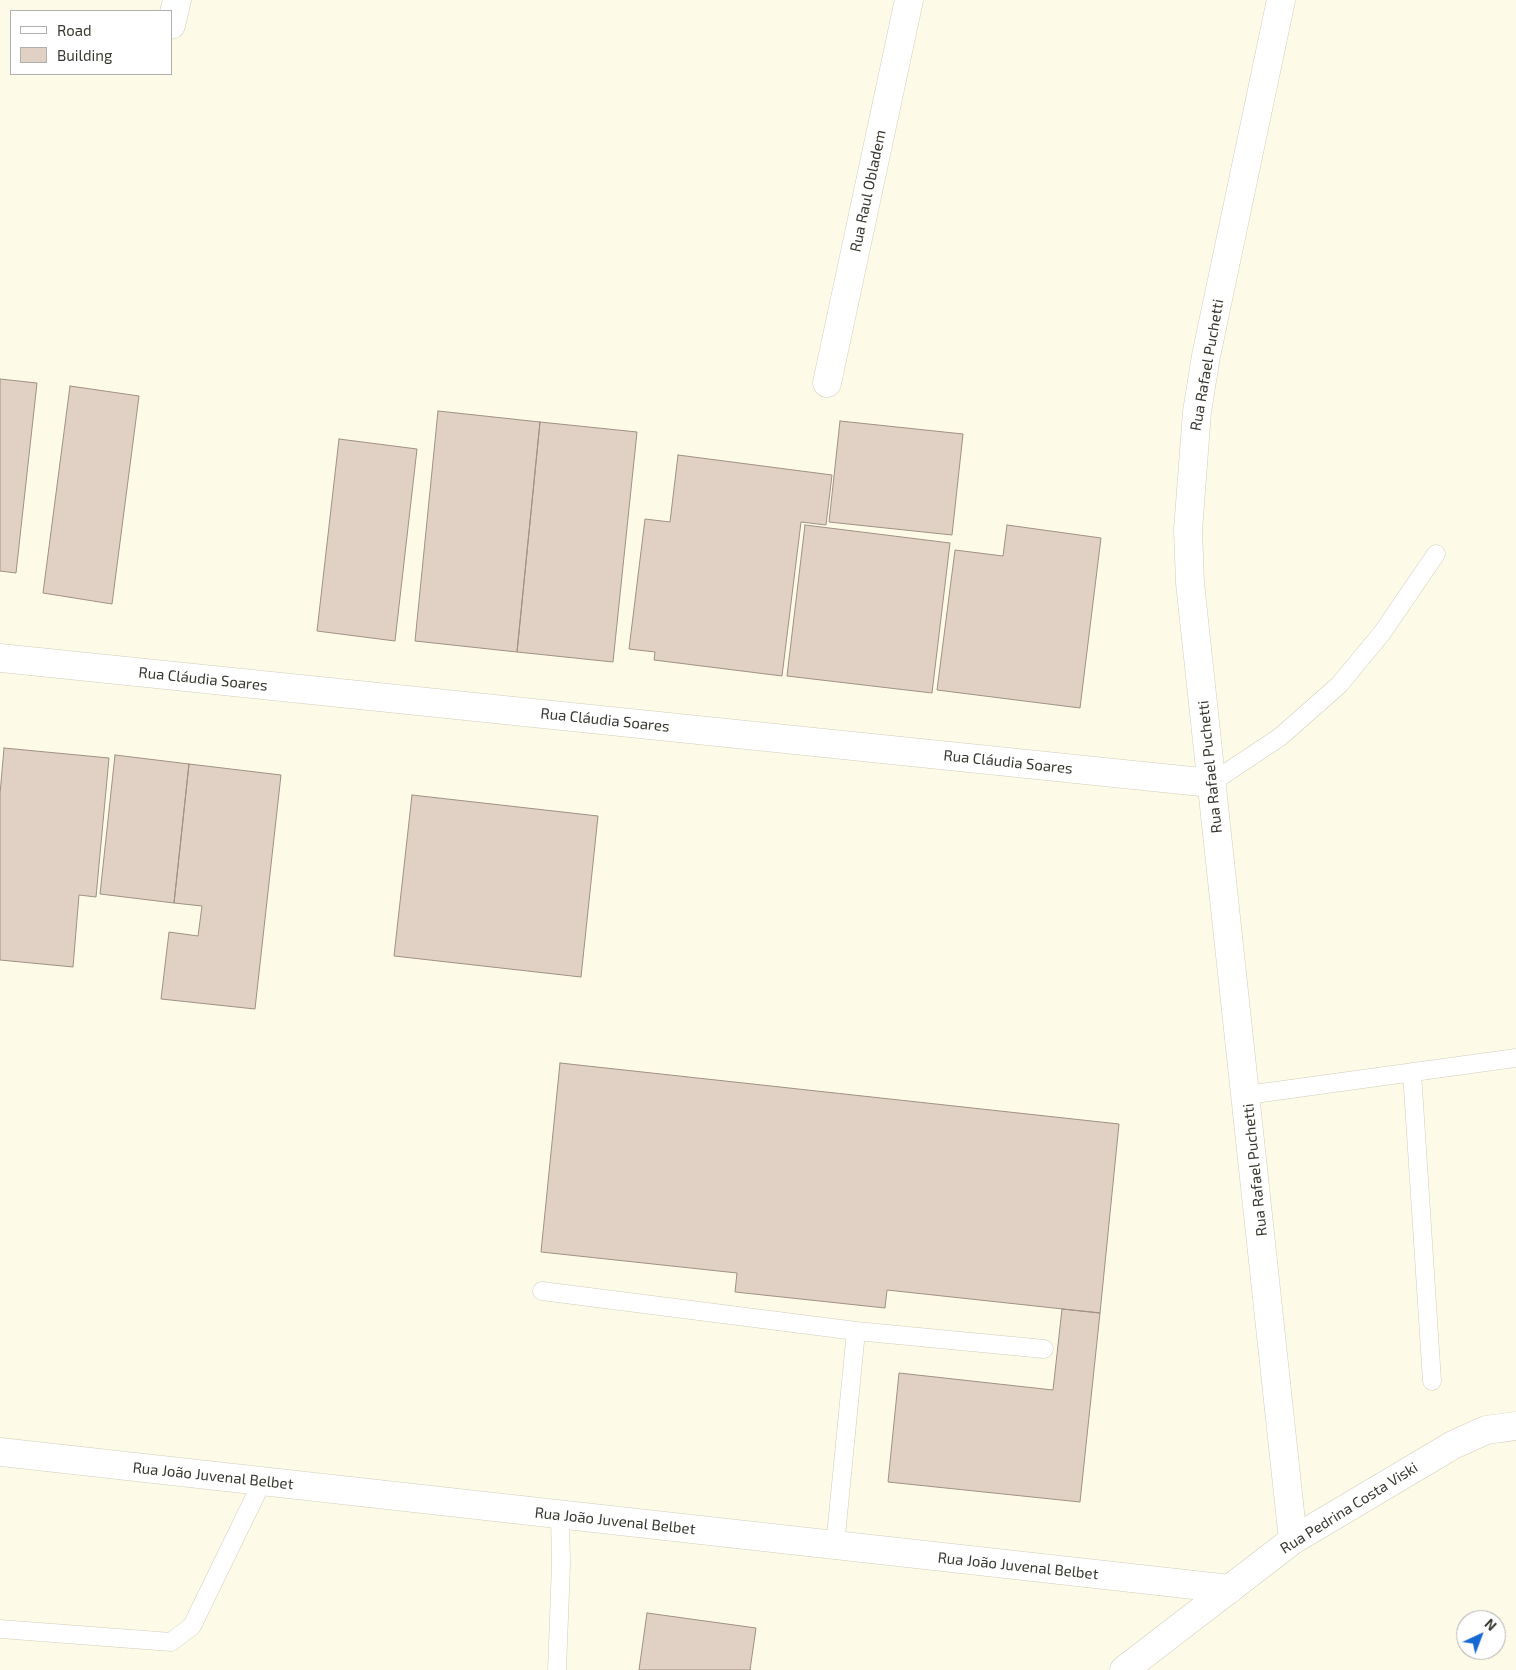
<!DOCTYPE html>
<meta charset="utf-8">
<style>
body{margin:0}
#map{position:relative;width:1516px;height:1670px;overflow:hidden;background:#fefae8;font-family:"Exo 2",sans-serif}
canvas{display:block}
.legend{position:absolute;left:10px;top:10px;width:162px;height:65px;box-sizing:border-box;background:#fff;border:1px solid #b0afac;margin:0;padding:6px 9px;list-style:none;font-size:15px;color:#393830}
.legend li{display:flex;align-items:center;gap:10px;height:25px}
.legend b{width:25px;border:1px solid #b0afac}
.north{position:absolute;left:1456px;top:1610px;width:50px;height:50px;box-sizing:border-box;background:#fff;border:1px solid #b0afac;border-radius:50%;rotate:43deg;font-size:14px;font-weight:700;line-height:20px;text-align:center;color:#393830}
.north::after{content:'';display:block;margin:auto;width:18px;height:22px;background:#1668d2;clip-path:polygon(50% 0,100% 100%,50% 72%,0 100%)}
</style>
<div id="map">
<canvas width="1516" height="1670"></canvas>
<ul class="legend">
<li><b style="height:6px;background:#fff"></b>Road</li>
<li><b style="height:14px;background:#e1d0c4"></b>Building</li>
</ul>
<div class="north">N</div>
</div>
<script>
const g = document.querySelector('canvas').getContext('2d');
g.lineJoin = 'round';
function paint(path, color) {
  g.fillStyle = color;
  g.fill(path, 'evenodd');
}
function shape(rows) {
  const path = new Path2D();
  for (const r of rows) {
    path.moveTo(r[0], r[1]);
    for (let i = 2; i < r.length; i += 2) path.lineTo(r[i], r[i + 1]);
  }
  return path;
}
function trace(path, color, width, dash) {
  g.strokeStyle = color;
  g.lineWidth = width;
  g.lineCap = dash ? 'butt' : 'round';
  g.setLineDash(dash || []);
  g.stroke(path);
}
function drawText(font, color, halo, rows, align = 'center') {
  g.font = font + ' "Exo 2",sans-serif';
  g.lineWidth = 4;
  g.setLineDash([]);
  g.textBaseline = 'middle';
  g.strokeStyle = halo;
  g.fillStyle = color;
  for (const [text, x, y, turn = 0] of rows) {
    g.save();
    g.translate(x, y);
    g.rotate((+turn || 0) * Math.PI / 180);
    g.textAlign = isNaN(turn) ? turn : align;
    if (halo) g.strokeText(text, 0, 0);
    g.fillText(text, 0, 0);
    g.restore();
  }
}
const building = shape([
 [0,379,37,383,16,573,0,571,0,379],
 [70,386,139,396,112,604,43,593,70,386],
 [438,411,540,422,517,652,415,641,438,411],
 [840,421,963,434,952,535,829,522,840,421],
 [540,422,637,432,613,662,517,652,540,422],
 [339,439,417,449,395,641,317,631,339,439],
 [678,455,832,475,826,525,801,522,782,676,654,660,655,652,629,649,645,519,670,522,678,455],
 [805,525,950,543,932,693,787,676,805,525],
 [1007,525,1101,538,1080,708,937,690,955,550,1003,556,1007,525],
 [4,748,109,758,96,897,79,895,73,967,0,960,0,794,4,748],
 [115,755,189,764,174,903,100,894,115,755],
 [189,764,281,775,255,1009,161,999,169,932,198,936,202,906,174,903,189,764],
 [412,795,598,816,581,977,394,956,412,795],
 [560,1063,1119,1124,1100,1313,887,1290,885,1308,735,1292,737,1273,541,1252,560,1063],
 [1062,1309,1100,1313,1080,1502,888,1482,899,1373,1053,1390,1062,1309],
 [647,1613,756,1628,750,1670,639,1670,647,1613]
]);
paint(building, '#e1d0c4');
trace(building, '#a09085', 1);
const service = shape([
 [1211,783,1280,737,1339,685,1382,633,1436,554],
 [1412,1072,1432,1381],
 [1247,1095,1516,1058],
 [542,1291,856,1331,835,1546],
 [856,1331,1044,1349],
 [0,1629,171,1642,192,1626,262,1482],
 [557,1670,561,1565,560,1515]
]);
const minor = shape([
 [171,25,177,0],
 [827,383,909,0],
 [0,658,1211,783],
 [0,1452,1230,1589]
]);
const tertiary = shape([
 [1281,0,1206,356,1197,412,1188,530,1190,583,1293,1540],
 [1124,1670,1293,1540,1453,1445,1486,1430,1516,1426]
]);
trace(service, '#d1cdbb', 19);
trace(minor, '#d1cdbb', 29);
trace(tertiary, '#d1cdbb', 29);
trace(service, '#fff', 18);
trace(minor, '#fff', 28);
trace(tertiary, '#fff', 28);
drawText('15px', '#393830', '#fff', [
 ["Rua Raul Obladem",868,191,-78],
 ["Rua Rafael Puchetti",1207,365,-80],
 ["Rua Cláudia Soares",203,679,6],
 ["Rua Cláudia Soares",605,720,6],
 ["Rua Cláudia Soares",1008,762,6],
 ["Rua Rafael Puchetti",1210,767,-96],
 ["Rua Rafael Puchetti",1255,1170,-96],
 ["Rua João Juvenal Belbet",213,1476,6],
 ["Rua Pedrina Costa Viski",1349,1508,-32],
 ["Rua João Juvenal Belbet",615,1521,6],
 ["Rua João Juvenal Belbet",1018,1566,6]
]);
</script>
